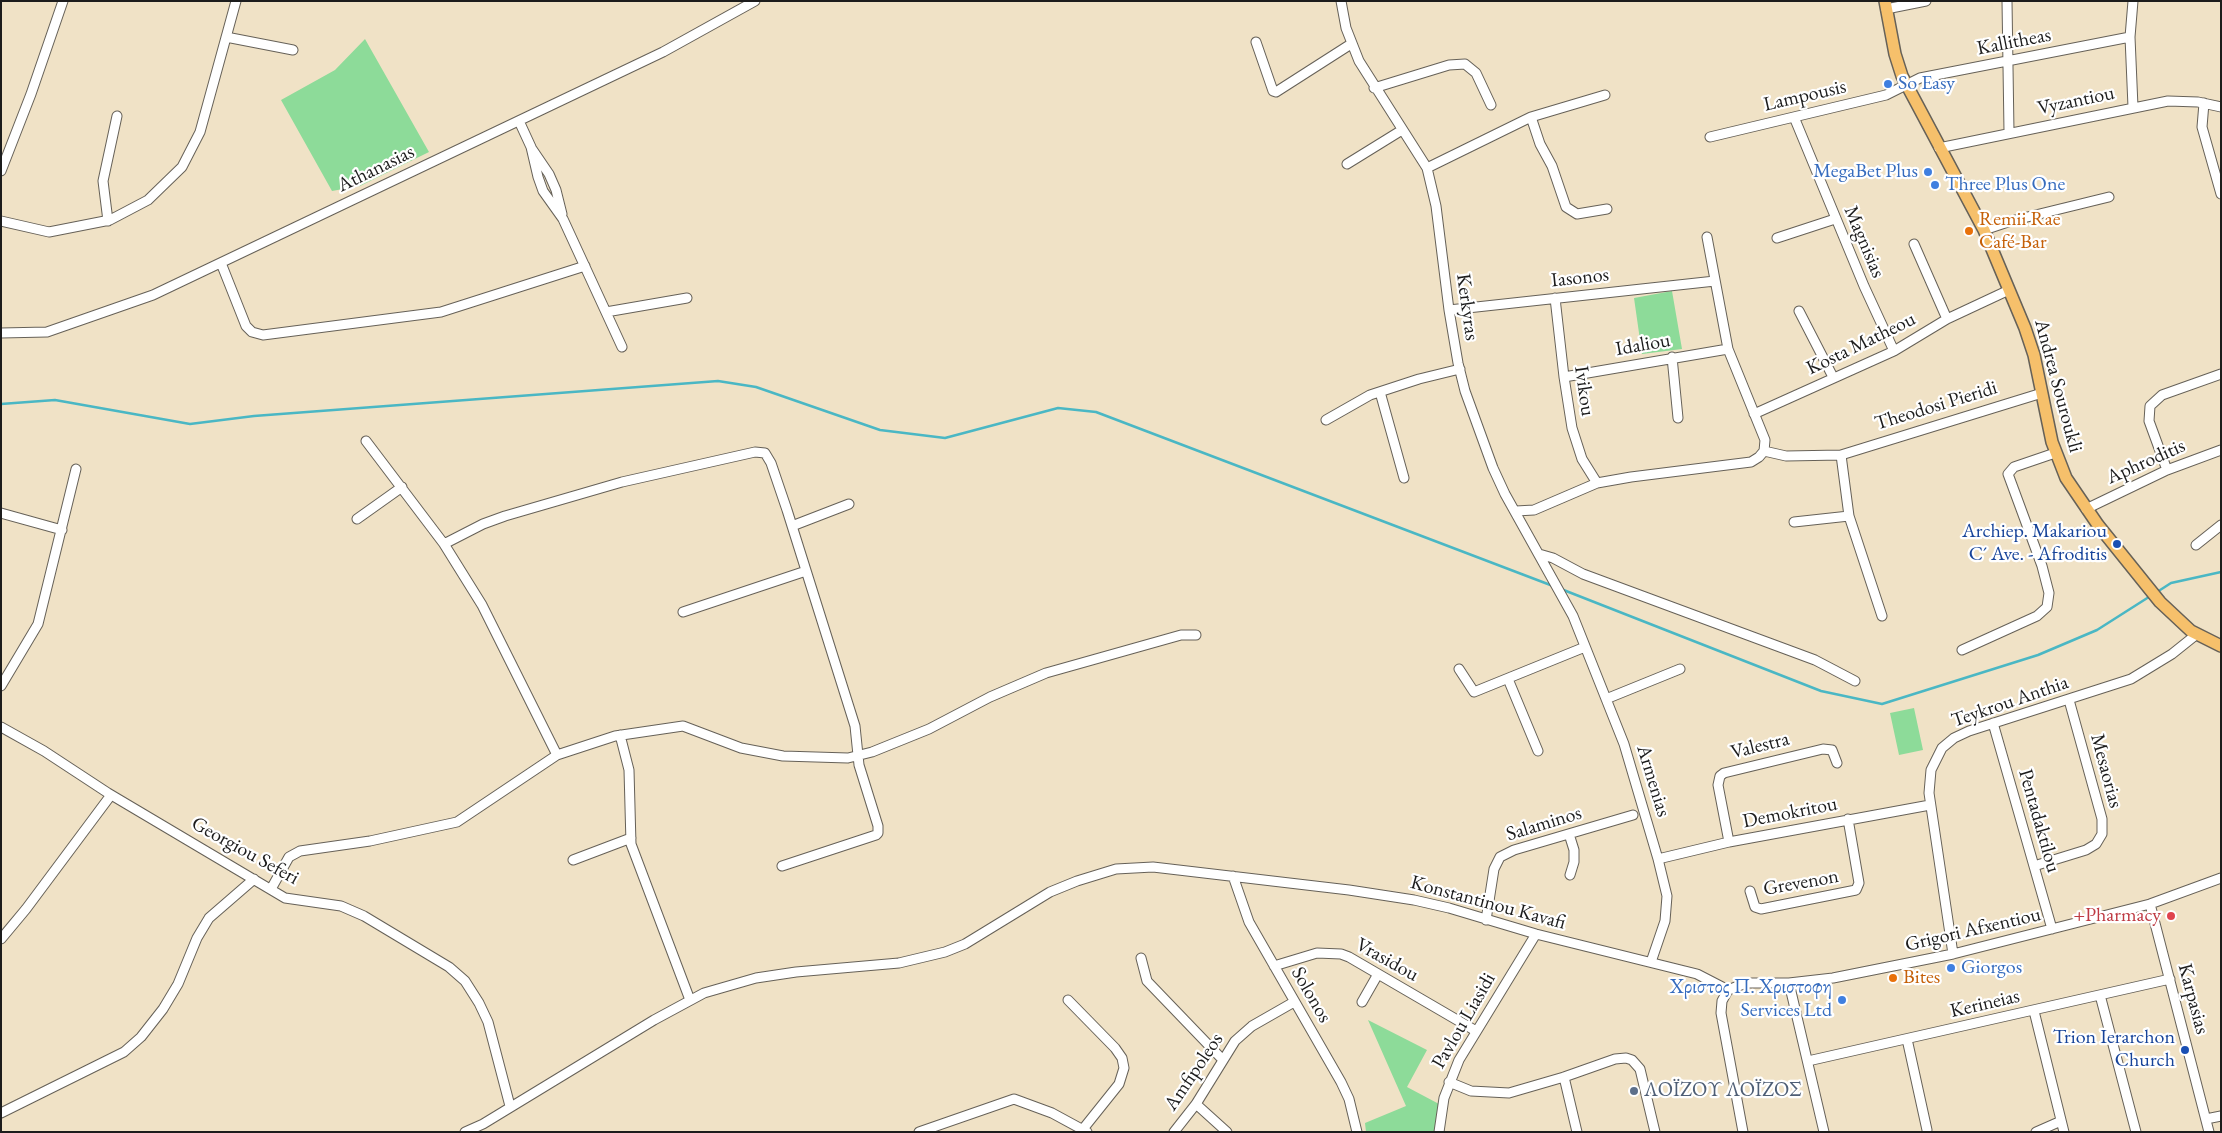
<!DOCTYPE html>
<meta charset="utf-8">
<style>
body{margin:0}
#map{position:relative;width:2222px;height:1133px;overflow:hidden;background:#f0e2c6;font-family:"EB Garamond",serif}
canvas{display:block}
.frame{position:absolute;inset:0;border:2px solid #1c1c1c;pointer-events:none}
</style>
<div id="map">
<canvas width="2222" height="1133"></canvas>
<div class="frame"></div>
</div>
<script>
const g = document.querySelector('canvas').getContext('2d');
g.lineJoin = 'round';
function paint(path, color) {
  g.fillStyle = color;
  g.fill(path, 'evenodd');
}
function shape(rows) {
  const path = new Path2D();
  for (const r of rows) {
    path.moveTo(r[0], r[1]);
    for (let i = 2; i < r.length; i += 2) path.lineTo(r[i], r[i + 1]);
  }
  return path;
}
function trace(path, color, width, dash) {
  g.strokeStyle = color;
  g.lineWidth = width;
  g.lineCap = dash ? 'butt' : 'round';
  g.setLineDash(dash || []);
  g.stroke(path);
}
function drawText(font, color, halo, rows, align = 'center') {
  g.font = font + ' "EB Garamond",serif';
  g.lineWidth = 4.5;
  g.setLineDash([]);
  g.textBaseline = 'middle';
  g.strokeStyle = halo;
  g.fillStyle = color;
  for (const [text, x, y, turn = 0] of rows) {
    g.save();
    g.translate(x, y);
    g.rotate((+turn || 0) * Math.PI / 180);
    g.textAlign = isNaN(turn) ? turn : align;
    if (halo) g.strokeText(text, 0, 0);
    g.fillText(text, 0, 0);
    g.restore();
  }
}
paint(shape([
 [365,39,429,152,360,186,332,191,281,100,335,70],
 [1672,291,1682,349,1642,354,1634,298],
 [1914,708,1923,750,1899,755,1890,713],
 [1368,1020,1427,1050,1407,1087,1439,1104,1435,1132,1366,1132,1365,1123,1406,1106]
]), '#8ddb99');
trace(shape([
 [1,404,55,400,190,424,254,416,718,381,756,387,880,430,945,438,1058,408,1096,412,1553,586],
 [1561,589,1821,691,1882,704,2038,655,2097,630,2152,595],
 [2157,592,2171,583,2221,572]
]), '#4ab7c4', 2.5);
const minor = shape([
 [1341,1,1346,28,1359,61,1427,168,1436,206,1449,310,1458,363,1465,391,1493,468,1505,494,1573,616,1624,744,1658,859,1667,896,1665,921,1651,962],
 [2007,1,2009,132],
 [2133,1,2130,37,2133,107],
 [1886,9,1926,1],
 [226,37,293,50],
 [1256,42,1273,91,1276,92,1351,44],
 [1374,88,1449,65,1465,64,1476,73,1491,105],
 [2204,103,2202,127,2221,194],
 [1531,117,1540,144,1552,166,1566,207,1577,214,1607,209],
 [1794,117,1864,286,1894,351],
 [519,121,531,147,538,177,543,191,563,219,622,347],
 [1710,137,1886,95,1920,78,2130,37],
 [1939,148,2168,101,2198,102,2221,107],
 [532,149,549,174,556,190,562,214],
 [1347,164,1402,130],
 [1427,168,1531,117,1605,95],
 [1,171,31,94,63,1],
 [1,221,49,232,110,220,148,200,182,167,200,132,236,1],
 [108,221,103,181,117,116],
 [1984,230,2011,221,2109,197],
 [1777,238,1835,219],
 [1914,244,1947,319],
 [221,263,246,326,252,332,263,335,441,312,585,266],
 [1555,298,1564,377,1572,428,1582,459,1597,483],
 [1449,310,1715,281],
 [1799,311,1833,377],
 [606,312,687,298],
 [1,333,47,332,153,295,663,52,755,1],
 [1672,357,1678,418],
 [1564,377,1728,349],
 [1380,392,1404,478],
 [1754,414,1894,351,1947,319,2009,290],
 [1326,420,1370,395,1419,379,1460,369],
 [366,441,444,544,482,605,557,755],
 [1764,451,1786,456,1841,455,2042,393],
 [1841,455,1849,516,1882,616],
 [2167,470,2149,421,2150,406,2162,395,2221,374],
 [2086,509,2167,470,2221,450],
 [1516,511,1534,510,1597,483,1631,477,1751,462,1759,457,1764,451,1765,440,1728,349,1707,237],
 [1,513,62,530],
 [357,519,402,487],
 [1794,522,1849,516],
 [792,526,849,504],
 [444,544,483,524,505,516,622,482,755,452,765,453,771,463,787,510,855,726,859,765,878,826,878,833,876,835,782,866],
 [2196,545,2221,525],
 [1539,554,1553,558,1583,574,1815,660,1855,681],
 [683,612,806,571],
 [1962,650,2037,616,2047,607,2049,593,2042,566,2008,474,2014,467,2055,453],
 [1459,669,1474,692,1585,647],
 [1508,679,1538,751],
 [1,686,38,624,76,469],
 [1606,699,1680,669],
 [1993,723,2052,929],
 [1,727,44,751,108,793,285,898,341,906,364,916,449,967,465,981,479,1003,488,1022,510,1106],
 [620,735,629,770,631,844,690,1000],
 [1569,834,1574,850,1574,862,1570,875],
 [1729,842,1718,785,1720,776,1724,773,1823,749,1832,750,1837,763],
 [1658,859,1729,842,1930,805],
 [573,860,631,838],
 [2034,866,2086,850,2096,844,2102,834,2102,819,2069,700],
 [1233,876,1249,922,1341,1082,1349,1099,1357,1132],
 [271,889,289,857,300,851,370,841,457,822,557,755,615,736,683,726,741,748,783,756,848,758,872,752,929,729,990,697,1046,673,1181,635,1196,635],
 [1750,891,1755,907,1761,909,1856,890,1859,883,1848,819],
 [2150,904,2209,1132],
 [1486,920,1494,869,1500,857,1514,850,1633,815],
 [1,939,26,909,111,795],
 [1953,954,1929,793,1931,770,1942,748,1954,738,1969,731,2131,679,2172,654,2197,634],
 [1141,958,1147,981,1222,1059],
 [1274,966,1317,953,1341,954,1349,957,1476,1031],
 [1789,983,1824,1132],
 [1728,990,1746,983,1789,983,1833,978,1953,954,2150,904,2221,878],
 [1728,990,1722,1001,1721,1013,1743,1132],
 [2100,995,2136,1132],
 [1068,1000,1115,1048,1122,1058,1124,1068,1119,1084,1083,1129],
 [1362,1002,1378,974],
 [2034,1011,2064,1132],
 [1907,1039,1927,1130],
 [1808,1061,2170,979],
 [1564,1077,1577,1132],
 [1449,1082,1471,1091,1509,1093,1564,1077,1615,1059,1626,1058,1632,1060,1640,1069,1655,1132],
 [1196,1104,1227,1132],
 [1,1113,124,1052,141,1037,163,1009,178,984,197,938,209,918,254,879],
 [2206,1119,2221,1116],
 [465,1132,483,1124,654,1020,704,993,756,978,796,972,899,963,945,952,965,944,1050,892,1077,881,1116,869,1153,867,1349,890,1414,900,1449,908,1536,934,1697,974,1728,990],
 [919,1132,1014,1099,1052,1113,1087,1132],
 [1174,1132,1196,1104,1235,1041,1252,1026,1294,1002],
 [1439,1132,1444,1098,1459,1060,1536,934],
 [2036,1132,2061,1121]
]);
const major = shape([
 [1885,1,1895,54,1902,76,1984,230,2025,328,2034,355,2052,442,2066,478,2098,525,2160,602,2191,631,2221,646]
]);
trace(minor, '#666158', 11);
trace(major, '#666158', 14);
trace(minor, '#fff', 9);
trace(major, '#f6c06b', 11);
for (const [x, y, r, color] of [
 [1888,84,5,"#3f7fe0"],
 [1928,172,5,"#3f7fe0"],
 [1935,185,5,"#3f7fe0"],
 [1969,231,5,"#e8710a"],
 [2117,544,5,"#1a4fb4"],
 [2171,916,5,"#e0444e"],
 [1951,968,5,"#3f7fe0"],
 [1893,978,5,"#e8710a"],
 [1842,1000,5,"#3f7fe0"],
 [2185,1050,5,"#1a4fb4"],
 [1634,1091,5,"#5c6f8a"]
]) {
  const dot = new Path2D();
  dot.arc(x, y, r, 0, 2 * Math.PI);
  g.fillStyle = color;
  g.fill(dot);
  trace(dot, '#fff', 2);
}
drawText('20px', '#1c1c1c', '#fff', [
 ["Kallitheas",2014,42,-11],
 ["Lampousis",1805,96,-13],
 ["Vyzantiou",2076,101,-12],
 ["Athanasias",376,169,-26],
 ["Magnisias",1864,242,67],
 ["Iasonos",1580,278,-6],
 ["Kerkyras",1467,307,82],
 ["Kosta Matheou",1861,344,-26],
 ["Idaliou",1643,345,-10],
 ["Andrea Souroukli",2058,386,75],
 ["Ivikou",1584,391,82],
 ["Theodosi Pieridi",1936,406,-17],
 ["Aphroditis",2146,462,-24],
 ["Teykrou Anthia",2010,702,-19],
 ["Valestra",1760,746,-14],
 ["Mesaorias",2106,771,75],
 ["Armenias",1653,781,73],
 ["Demokritou",1790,813,-11],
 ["Pentadaktilou",2039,821,74],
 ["Salaminos",1544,824,-17],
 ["Georgiou Seferi",245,851,29],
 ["Grevenon",1801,883,-10],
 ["Konstantinou Kavafi",1488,903,15],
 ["Grigori Afxentiou",1973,930,-13],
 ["Vrasidou",1387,960,29],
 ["Solonos",1311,995,60],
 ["Karpasias",2193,999,75],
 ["Kerineias",1985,1004,-13],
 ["Pavlou Liasidi",1464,1021,-60],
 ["Amfipoleos",1194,1072,-56]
]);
drawText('20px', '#366cbe', '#fff', [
 ["So Easy",1898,84],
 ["MegaBet Plus",1918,172,"right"],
 ["Three Plus One",1945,185],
 ["Giorgos",1961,968],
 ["Χριστος Π. Χριστοφη",1832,988,"right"],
 ["Services Ltd",1832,1011,"right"]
], 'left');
drawText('20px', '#c56008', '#fff', [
 ["Remii Rae",1979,220],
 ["Café-Bar",1979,243],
 ["Bites",1903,978]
], 'left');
drawText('20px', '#164399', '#fff', [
 ["Archiep. Makariou",2107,532],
 ["C´ Ave. - Afroditis",2107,555],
 ["Trion Ierarchon",2175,1038],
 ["Church",2175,1061]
], 'right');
drawText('20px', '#be3a42', '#fff', [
 ["+Pharmacy",2161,916]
], 'right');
drawText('20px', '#4e5e75', '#fff', [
 ["ΛΟΪΖΟΥ ΛΟΪΖΟΣ",1644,1091]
], 'left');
</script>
